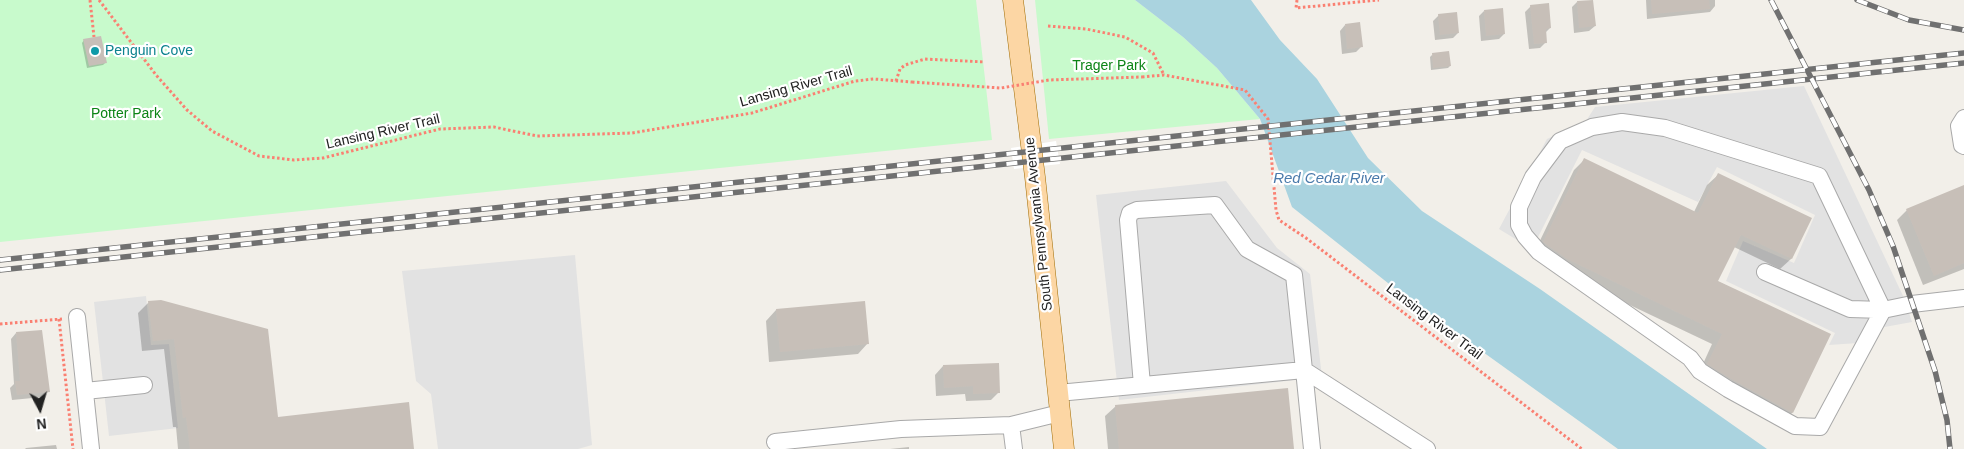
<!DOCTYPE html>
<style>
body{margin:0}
#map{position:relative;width:1964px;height:449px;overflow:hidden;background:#f2efe9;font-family:Helvetica,sans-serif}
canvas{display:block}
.north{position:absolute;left:15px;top:384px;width:50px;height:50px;-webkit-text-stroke:4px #fff;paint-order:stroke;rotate:174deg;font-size:14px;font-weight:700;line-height:20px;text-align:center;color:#222}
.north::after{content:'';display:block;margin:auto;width:18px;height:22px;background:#222;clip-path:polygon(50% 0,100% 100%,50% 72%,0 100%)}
</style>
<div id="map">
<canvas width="1964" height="449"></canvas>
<div class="north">N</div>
</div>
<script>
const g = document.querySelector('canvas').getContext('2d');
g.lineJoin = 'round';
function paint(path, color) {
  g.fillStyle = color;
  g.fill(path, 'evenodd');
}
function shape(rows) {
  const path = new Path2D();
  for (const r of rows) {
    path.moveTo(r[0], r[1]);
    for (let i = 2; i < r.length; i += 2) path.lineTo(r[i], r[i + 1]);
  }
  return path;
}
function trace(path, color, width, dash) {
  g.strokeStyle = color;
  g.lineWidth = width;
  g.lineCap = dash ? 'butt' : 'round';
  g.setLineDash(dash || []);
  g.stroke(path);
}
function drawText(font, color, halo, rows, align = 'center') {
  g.font = font + ' Helvetica,sans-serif';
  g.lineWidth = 4.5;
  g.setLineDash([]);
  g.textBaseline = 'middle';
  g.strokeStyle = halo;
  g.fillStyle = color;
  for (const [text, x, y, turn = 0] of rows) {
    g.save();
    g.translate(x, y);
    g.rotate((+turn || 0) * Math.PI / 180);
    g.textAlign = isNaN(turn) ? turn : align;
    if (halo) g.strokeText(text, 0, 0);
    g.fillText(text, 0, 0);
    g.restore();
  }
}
paint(shape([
 [0,0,976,0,992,140,0,242],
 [1035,0,1135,0,1183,37,1217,68,1260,119,1049,139]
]), '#c8facc');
paint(shape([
 [1804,86,1904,298,1912,322,1879,328,1872,342,1829,345,1835,333,1726,281,1743,241,1794,263,1815,215,1717,167,1698,202,1582,150,1532,249,1499,229,1547,139,1586,121,1595,107],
 [1226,181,1277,248,1310,274,1322,377,1119,400,1096,195],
 [575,255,592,445,578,449,438,449,431,394,416,381,402,271],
 [146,296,151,345,169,344,178,428,109,436,94,302]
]), '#e2e2e2');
paint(shape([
 [1135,0,1251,0,1280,40,1317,79,1368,158,1422,211,1540,289,1767,449,1618,449,1398,291,1292,207,1260,119,1217,68,1183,37]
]), '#aad3df');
paint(shape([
 [1056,141,1060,164,1014,169,1011,148]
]), '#fff');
paint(shape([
 [1646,0,1715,0,1715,6,1710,12,1647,19],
 [1577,2,1595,26,1589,31,1574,33,1572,7],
 [1531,6,1550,28,1545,33,1546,42,1540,48,1529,49,1525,12],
 [1484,11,1504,34,1499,39,1481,41,1479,16],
 [1439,15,1458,33,1453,38,1435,40,1433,21],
 [1345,25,1361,47,1356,52,1342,54,1340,31],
 [84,40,106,62,103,65,87,68,82,43],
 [1432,55,1450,66,1448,68,1431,70,1430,57],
 [1584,160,1694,212,1707,185,1718,175,1810,219,1791,259,1780,269,1734,247,1717,281,1829,335,1792,413,1781,423,1698,375,1712,344,1556,270,1534,253,1574,170],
 [1964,187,1964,269,1923,285,1897,220,1907,210],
 [149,302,277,418,413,449,178,449,176,427,173,427,164,349,142,351,138,313],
 [776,310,868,343,858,354,769,362,766,321],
 [16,333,48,391,43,397,12,400,10,388,14,384,11,339],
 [943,366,999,392,991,400,966,401,965,394,936,396,935,375],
 [1116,406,1293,449,1108,449,1105,416],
 [56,445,57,449,25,449,26,448],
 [909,447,909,449,890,449]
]), '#0003');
paint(shape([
 [1593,0,1596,26,1579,28,1577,1],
 [1651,0,1709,0,1710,9,1652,14],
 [1549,3,1551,28,1546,29,1547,43,1534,44,1530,5],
 [1503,8,1505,34,1486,36,1484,10],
 [1457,12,1459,33,1440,35,1438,14],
 [1360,22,1363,47,1347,49,1345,24],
 [101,36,107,63,89,66,83,39],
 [1449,51,1451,66,1433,68,1432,53],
 [1584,158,1698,213,1718,173,1812,218,1792,259,1741,235,1718,281,1831,334,1793,413,1733,380,1707,364,1722,334,1567,259,1543,242],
 [1964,185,1964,263,1934,276,1906,209],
 [161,300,268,329,278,417,409,402,414,449,190,449,186,417,183,418,174,339,153,341,148,301],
 [865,301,869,344,780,352,776,309],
 [42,330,50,392,17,395,15,381,20,381,16,332],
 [999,363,1000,393,973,394,973,386,944,388,943,365],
 [1288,388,1294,449,1119,449,1115,405]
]), '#c7bfb8');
const minor = shape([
 [1964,118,1959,126,1962,145,1964,146],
 [1622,122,1665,128,1819,176,1883,310,1820,427,1795,426,1728,389,1700,371,1690,358,1539,252,1525,236,1519,225,1519,207,1533,177,1560,141,1592,127,1622,122],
 [1765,272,1850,309,1883,310,1912,304,1964,298],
 [77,317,91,449],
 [1142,385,1128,220,1130,213,1137,210,1215,205,1247,249,1294,275,1304,370,1427,449],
 [85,391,144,385],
 [1058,393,1304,370,1312,449],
 [1011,425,1014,449],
 [775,442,901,429,1011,425,1060,413]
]);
const major = shape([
 [1013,0,1035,177,1064,449]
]);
trace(minor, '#a9a9a9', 18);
trace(major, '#a06b00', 21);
trace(shape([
 [90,0,94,37],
 [99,0,156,75,187,110,212,131,259,156,294,160,323,158,440,129,494,127,537,136,632,133,752,113,855,81,874,79,912,82],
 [1297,0,1296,8,1379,0],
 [1048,26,1086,29,1125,37,1153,53,1164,75],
 [1142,77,1164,75,1245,90,1268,119,1276,210,1279,220,1306,238,1582,449],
 [896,81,900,69,905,65,925,59,985,62],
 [59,319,73,449],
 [0,324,62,319]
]), '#fa8072', 3, [2.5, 2.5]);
trace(minor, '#fff', 16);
trace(major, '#fcd6a4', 20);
const rail = shape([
 [1771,0,1869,190,1893,246,1935,371,1947,420,1950,449],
 [1857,0,1909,20,1964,30],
 [0,260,1964,53],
 [0,270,1964,63]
]);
trace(rail, '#707070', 5.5);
trace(rail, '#fff', 4, [11]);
trace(shape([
 [912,82,1001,88,1049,80,1142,77]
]), '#fa8072', 3, [2.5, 2.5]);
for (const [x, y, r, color] of [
 [95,51,5,"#0f9aa8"]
]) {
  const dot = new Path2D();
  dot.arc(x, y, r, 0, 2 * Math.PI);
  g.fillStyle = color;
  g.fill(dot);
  trace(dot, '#fff', 2);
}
drawText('14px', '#0d838f', '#fff', [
 ["Penguin Cove",105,51]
], 'left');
drawText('14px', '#0c8416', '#fff', [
 ["Trager Park",1109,66],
 ["Potter Park",126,114]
]);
drawText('14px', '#222', '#fff', [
 ["Lansing River Trail",796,87,-16],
 ["Lansing River Trail",383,132,-13],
 ["South Pennsylvania Avenue",1039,224,-96],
 ["Lansing River Trail",1434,322,37]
]);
drawText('italic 15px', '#4a7aab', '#fff', [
 ["Red Cedar River",1329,179]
]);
</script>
